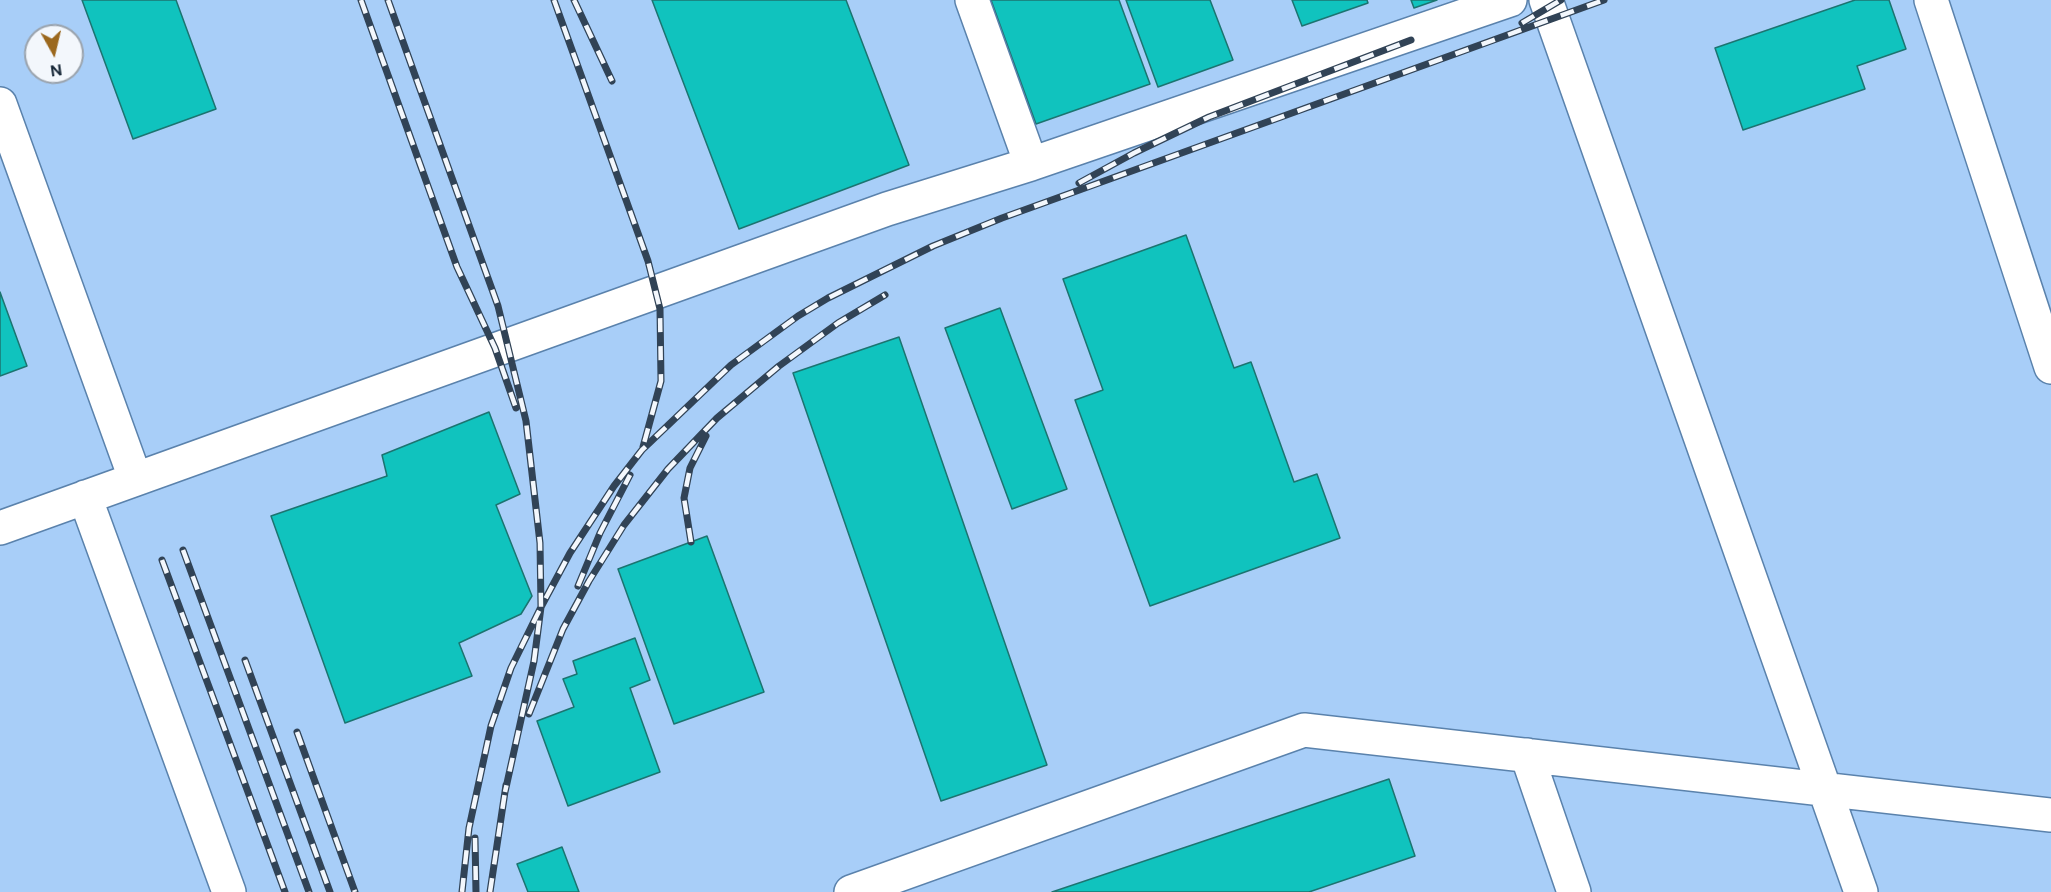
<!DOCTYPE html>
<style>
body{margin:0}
#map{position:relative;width:2051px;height:892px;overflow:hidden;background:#c0d9f5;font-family:"DM Sans",sans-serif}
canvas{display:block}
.north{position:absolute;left:24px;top:24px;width:60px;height:60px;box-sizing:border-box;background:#f3f7fc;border:2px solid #9aa3ad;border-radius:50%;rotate:172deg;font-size:16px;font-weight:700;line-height:24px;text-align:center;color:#142536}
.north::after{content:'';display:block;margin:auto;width:21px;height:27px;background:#9b681e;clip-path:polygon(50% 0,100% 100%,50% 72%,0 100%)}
</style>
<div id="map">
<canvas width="2051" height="892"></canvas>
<div class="north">N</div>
</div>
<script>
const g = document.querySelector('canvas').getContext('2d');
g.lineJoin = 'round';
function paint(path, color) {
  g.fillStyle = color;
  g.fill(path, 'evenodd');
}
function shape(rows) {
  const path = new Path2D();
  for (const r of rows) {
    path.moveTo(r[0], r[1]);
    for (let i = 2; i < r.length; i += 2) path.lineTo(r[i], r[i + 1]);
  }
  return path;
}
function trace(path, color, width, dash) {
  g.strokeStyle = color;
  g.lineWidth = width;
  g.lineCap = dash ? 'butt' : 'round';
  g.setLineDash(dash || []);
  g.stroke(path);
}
paint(shape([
 [0,0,2051,0,2051,892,0,892],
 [36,36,72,36,72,72,36,72]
]), '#a8cef8');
const building = shape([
 [82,0,176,0,216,109,133,139,82,0],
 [652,0,846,0,909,165,739,229,652,0],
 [991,0,1119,0,1150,84,1036,124,991,0],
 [1126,0,1210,0,1233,60,1158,87,1126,0],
 [1292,0,1367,0,1368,3,1302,26,1292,0],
 [1411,0,1437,0,1414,8,1411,0],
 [1855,0,1889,0,1906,49,1857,66,1865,89,1743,130,1715,48,1855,0],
 [1186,235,1234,368,1251,362,1294,482,1317,474,1340,538,1150,606,1075,400,1103,390,1063,279,1186,235],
 [0,292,27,366,0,376,0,292],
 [1000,308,1067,489,1012,509,945,328,1000,308],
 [899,337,1047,765,941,801,793,373,899,337],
 [489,412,520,494,496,505,532,596,521,614,459,643,472,676,345,723,271,516,387,476,382,455,489,412],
 [707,536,764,692,674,724,618,569,707,536],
 [635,638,650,680,630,688,660,772,568,806,537,721,574,707,563,679,577,674,573,661,635,638],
 [1389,779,1415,856,1309,892,1052,892,1389,779],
 [562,847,579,892,528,892,517,864,562,847]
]);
paint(building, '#10c3be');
trace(building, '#1c7470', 1.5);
const minor = shape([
 [972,0,1031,164],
 [1546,0,1861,892],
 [1931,0,2051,367],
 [0,104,135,478],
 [85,497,229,892],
 [0,528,887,209,1031,164,1510,0],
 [1527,755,1574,892],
 [851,892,1304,730,2051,815]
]);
trace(minor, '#5a82ac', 36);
trace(minor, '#fff', 33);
const rail = shape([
 [361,0,457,267,495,348,516,408],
 [388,0,498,306,526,421,540,543,541,607,534,661,505,792],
 [554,0,648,261,660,309,661,381,643,447],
 [574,0,612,81],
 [1522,23,1561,0],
 [1079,183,1134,153,1209,117,1411,40],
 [691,542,684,498,690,468,706,436],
 [183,550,309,892],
 [162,560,285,892],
 [578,586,600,533,630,475],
 [245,660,330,892],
 [529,714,563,629,589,581,624,525,668,469,717,418,779,366,838,323,885,295],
 [297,732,355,892],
 [475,838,476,892],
 [462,892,469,828,491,726,511,668,541,607,570,553,614,486,642,450,731,365,798,316,828,298,933,246,1002,218,1604,0],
 [490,892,506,785]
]);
trace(rail, '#314356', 7);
trace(rail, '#f3f7fc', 4.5, [14]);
</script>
